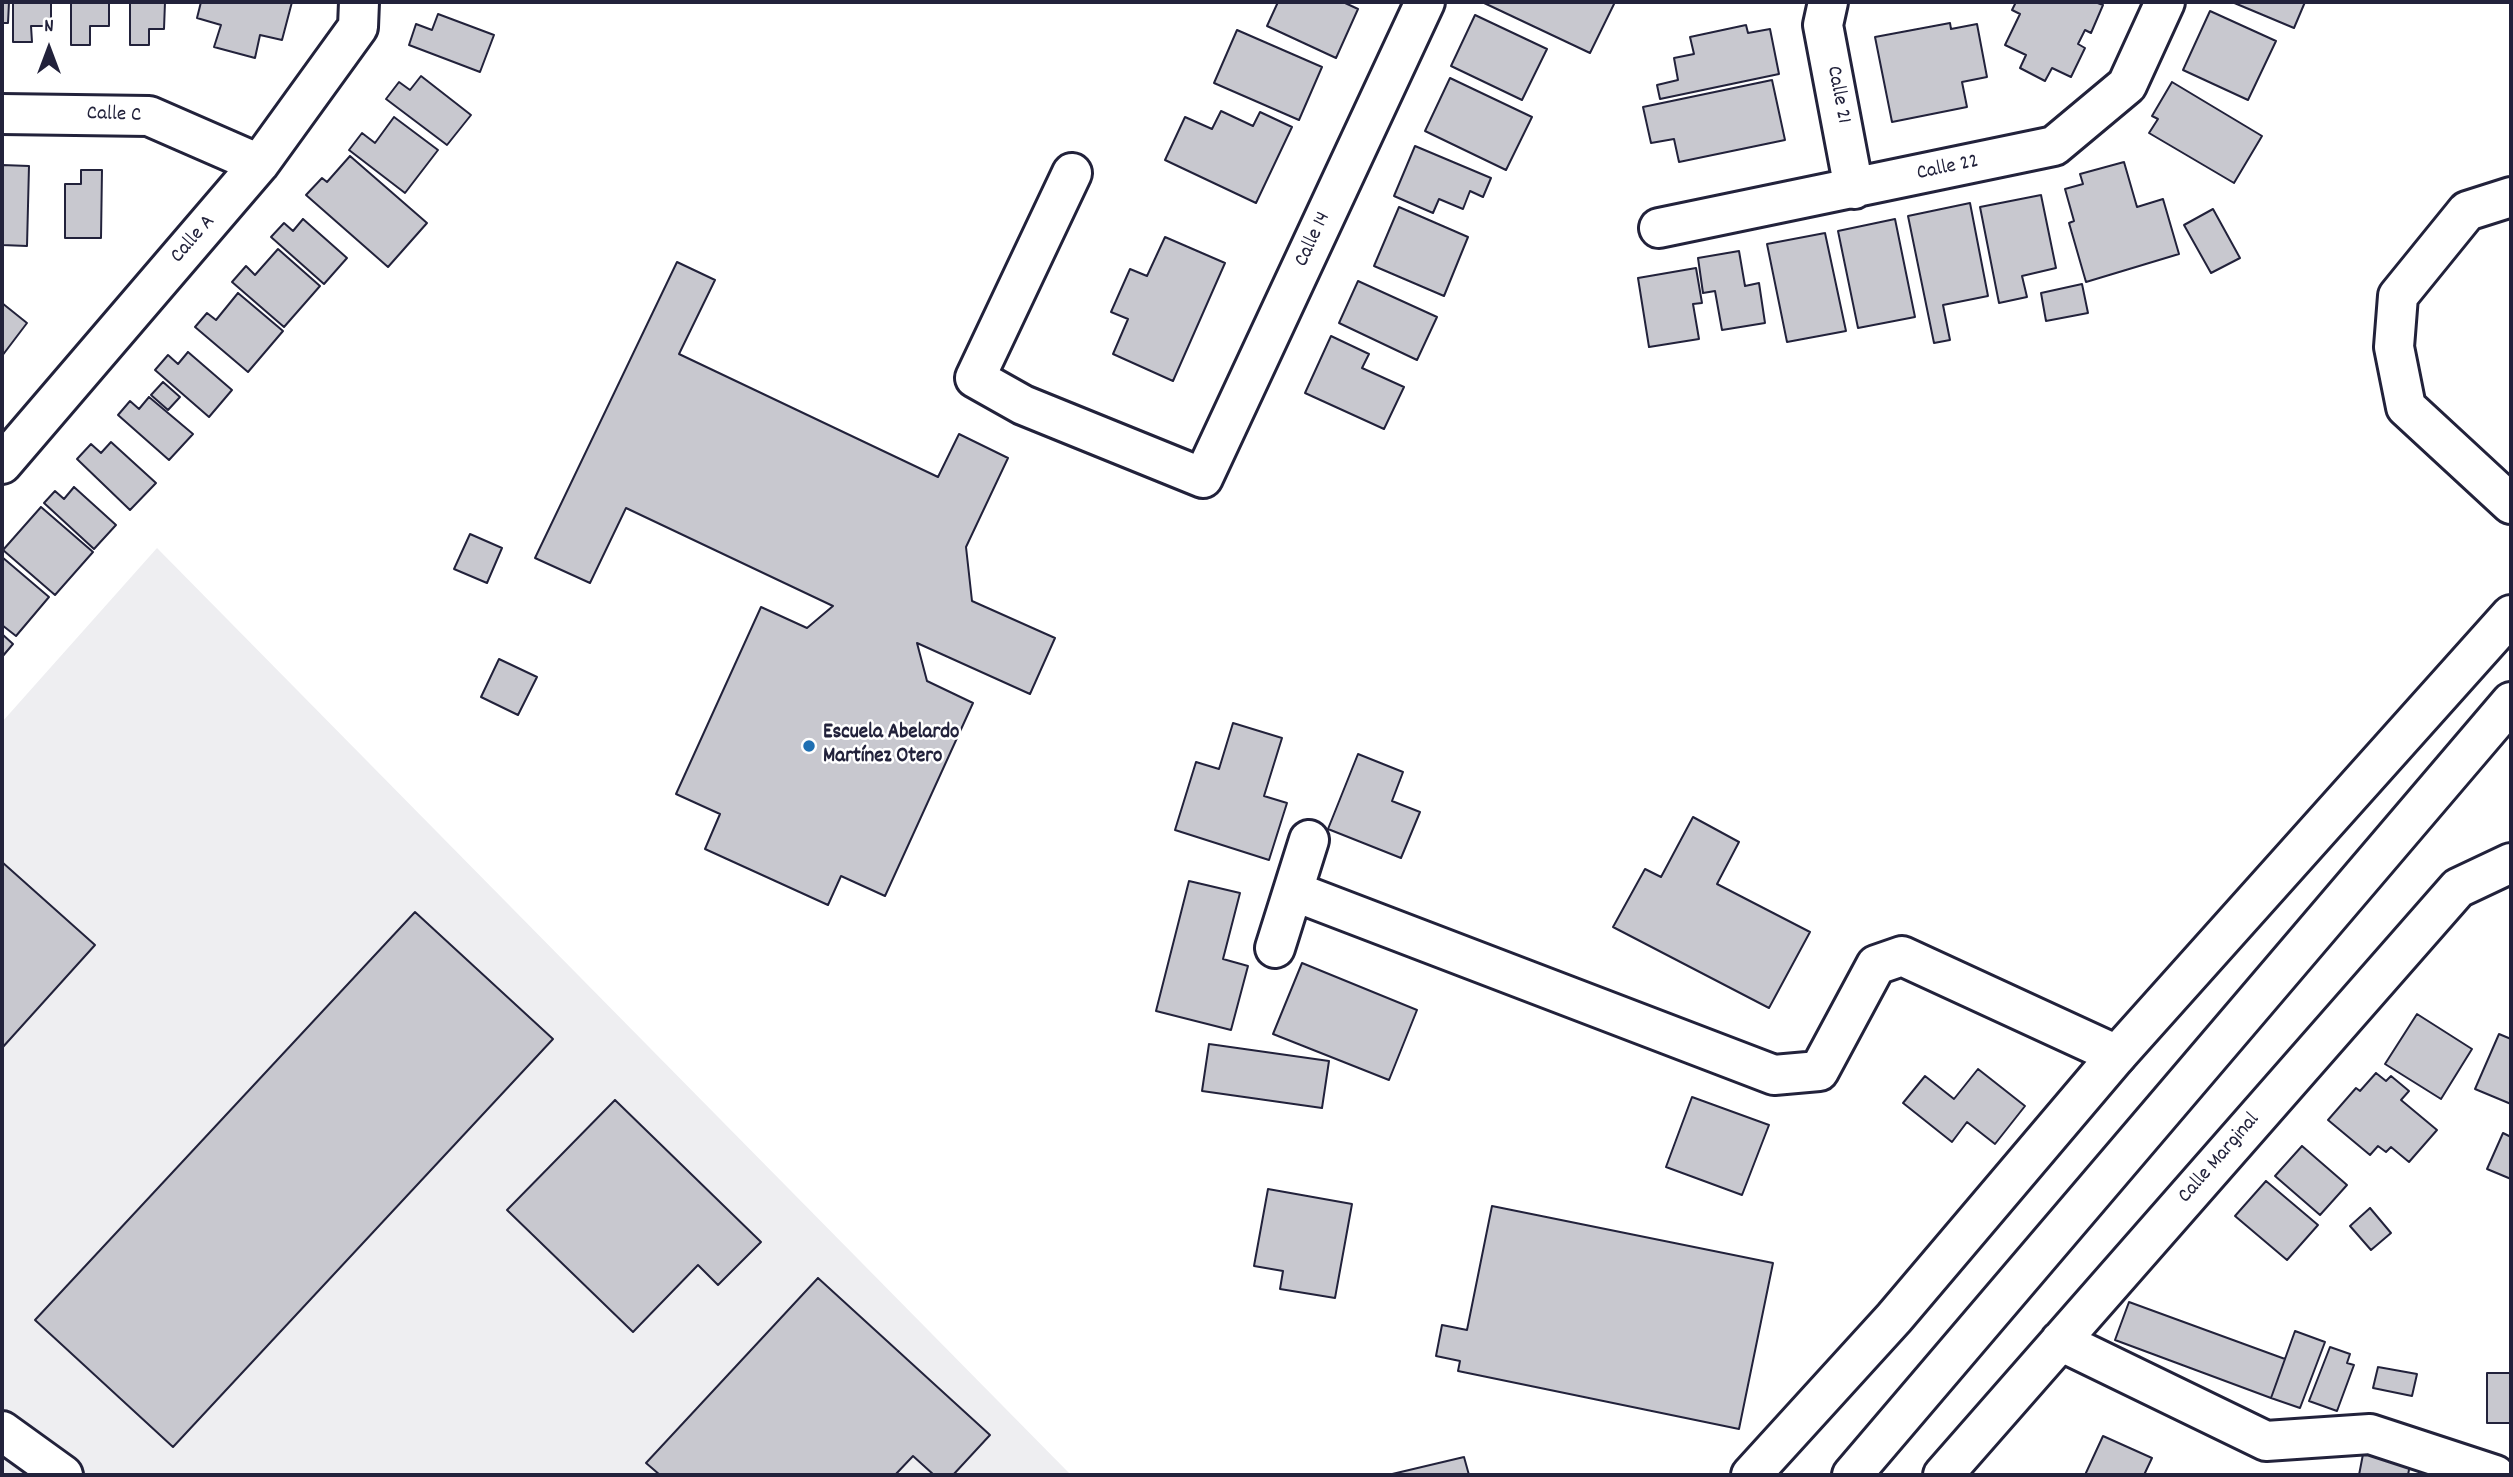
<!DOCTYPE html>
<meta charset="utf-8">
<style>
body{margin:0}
#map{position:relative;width:2513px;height:1477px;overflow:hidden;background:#fff;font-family:Dekko,sans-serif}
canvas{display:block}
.frame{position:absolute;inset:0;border:4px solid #22223b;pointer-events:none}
.north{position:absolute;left:14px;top:14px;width:70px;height:70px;-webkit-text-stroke:5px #fff;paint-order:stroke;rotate:0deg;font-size:19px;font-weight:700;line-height:28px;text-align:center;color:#22223b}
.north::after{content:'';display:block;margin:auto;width:24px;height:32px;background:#22223b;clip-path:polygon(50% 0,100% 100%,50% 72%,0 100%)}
</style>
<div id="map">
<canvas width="2513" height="1477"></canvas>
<div class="frame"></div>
<div class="north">N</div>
</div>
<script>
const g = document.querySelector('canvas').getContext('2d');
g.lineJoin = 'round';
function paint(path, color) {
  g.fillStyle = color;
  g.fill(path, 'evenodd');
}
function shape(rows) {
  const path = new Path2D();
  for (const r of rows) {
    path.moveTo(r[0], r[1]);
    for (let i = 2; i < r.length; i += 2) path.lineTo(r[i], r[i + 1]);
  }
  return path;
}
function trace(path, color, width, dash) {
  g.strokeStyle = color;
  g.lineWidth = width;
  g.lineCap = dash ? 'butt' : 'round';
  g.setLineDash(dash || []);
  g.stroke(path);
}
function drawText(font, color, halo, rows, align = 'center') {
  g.font = font + ' Dekko,sans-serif';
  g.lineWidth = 5;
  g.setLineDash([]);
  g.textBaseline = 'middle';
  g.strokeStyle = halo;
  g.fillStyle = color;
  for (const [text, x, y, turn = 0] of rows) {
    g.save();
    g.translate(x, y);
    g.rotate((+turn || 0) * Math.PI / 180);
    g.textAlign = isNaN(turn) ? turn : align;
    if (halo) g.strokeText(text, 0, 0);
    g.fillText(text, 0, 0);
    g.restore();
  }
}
paint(shape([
 [157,548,1071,1475,2,1475,2,722]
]), '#eeeef1');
const building = shape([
 [2,2,9,2,8,23,2,23,2,2],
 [13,2,51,2,51,26,31,26,32,42,13,42,13,2],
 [71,2,109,2,109,26,90,26,90,45,71,45,71,2],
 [130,2,165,2,164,29,149,29,149,45,130,45,130,2],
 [201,2,292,2,282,40,260,35,255,58,214,47,221,25,197,18,201,2],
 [1278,2,1343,2,1358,9,1336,58,1267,26,1278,2],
 [1482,2,1615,2,1590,53,1482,2],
 [2016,2,2095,2,2103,5,2091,33,2085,30,2078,44,2085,48,2071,77,2052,68,2045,81,2020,68,2026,55,2005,45,2020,14,2012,10,2016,2],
 [2232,2,2305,2,2294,28,2232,2],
 [2210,11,2276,41,2248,100,2183,70,2210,11],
 [438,14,494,35,480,72,409,45,416,24,432,30,438,14],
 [1475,15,1547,49,1522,100,1451,66,1475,15],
 [1950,23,1951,29,1977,24,1987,77,1962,82,1967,107,1892,122,1875,37,1950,23],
 [1746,25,1748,33,1770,29,1779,74,1660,99,1657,85,1678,80,1674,58,1694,54,1690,37,1746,25],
 [1237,30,1322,67,1299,120,1214,83,1237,30],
 [421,76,471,115,447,145,386,99,399,82,410,90,421,76],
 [1450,78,1532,117,1506,170,1425,131,1450,78],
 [1772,80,1785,140,1679,162,1674,139,1651,143,1643,107,1772,80],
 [2172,82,2262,136,2234,183,2149,133,2158,119,2152,116,2172,82],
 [1221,111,1253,126,1260,112,1292,127,1256,203,1165,160,1185,117,1212,129,1221,111],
 [394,117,438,150,405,193,349,150,362,133,375,143,394,117],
 [1415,146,1491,178,1483,197,1470,191,1463,209,1439,199,1433,213,1394,196,1415,146],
 [350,156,427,223,388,267,306,195,322,178,327,182,350,156],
 [2124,162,2137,207,2163,199,2179,254,2086,282,2069,223,2074,221,2065,189,2083,184,2080,174,2124,162],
 [2,165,29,166,27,246,2,245,2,165],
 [81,170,102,170,101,238,65,238,65,184,81,184,81,170],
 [2041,195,2056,268,2022,276,2027,297,1999,303,1980,207,2041,195],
 [1970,203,1988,296,1943,305,1950,340,1934,343,1908,216,1970,203],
 [1399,207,1468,237,1444,296,1374,266,1399,207],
 [2213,209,2240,258,2211,273,2184,225,2213,209],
 [303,219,347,258,324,284,271,237,284,223,293,231,303,219],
 [1895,219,1915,317,1858,328,1838,231,1895,219],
 [1825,233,1846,331,1787,342,1767,244,1825,233],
 [1165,237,1225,263,1173,381,1113,354,1128,319,1111,312,1130,269,1147,276,1165,237],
 [278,249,320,286,284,327,232,282,246,266,255,275,278,249],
 [1739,251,1745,286,1759,283,1765,323,1722,330,1715,291,1703,293,1698,258,1739,251],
 [677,262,715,280,679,354,938,477,959,434,1008,458,966,547,972,601,1055,638,1030,694,917,643,927,681,973,703,885,896,841,876,828,905,705,849,720,814,676,794,761,607,807,628,833,606,626,508,590,583,535,558,677,262],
 [1696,268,1702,303,1693,304,1699,339,1649,347,1638,278,1696,268],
 [1358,281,1437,317,1417,360,1339,323,1358,281],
 [2082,284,2088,313,2046,321,2041,293,2082,284],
 [238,293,283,331,248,372,195,327,207,313,216,320,238,293],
 [2,303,27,323,2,356,2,303],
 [1331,336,1369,354,1362,368,1404,387,1384,429,1305,393,1331,336],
 [188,352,232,390,209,417,155,370,168,355,178,364,188,352],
 [163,382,180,397,168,410,151,395,163,382],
 [149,397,193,434,169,460,118,415,130,401,139,409,149,397],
 [111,442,156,483,130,510,77,459,91,444,101,453,111,442],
 [74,487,116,525,94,549,44,503,55,491,64,499,74,487],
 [41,507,93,552,55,595,3,550,41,507],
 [470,534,502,548,487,583,454,569,470,534],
 [2,557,49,597,16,636,2,625,2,557],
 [2,634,13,644,2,657,2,634],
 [499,659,537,677,518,715,481,697,499,659],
 [1233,723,1282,738,1264,796,1287,803,1269,860,1175,830,1196,762,1219,769,1233,723],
 [1358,754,1403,772,1392,801,1420,812,1401,858,1328,829,1358,754],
 [1693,817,1739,842,1717,884,1810,932,1769,1008,1613,927,1645,869,1661,877,1693,817],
 [2,862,95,945,2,1048,2,862],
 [1189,881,1240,893,1223,959,1248,966,1231,1030,1156,1011,1189,881],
 [415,912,553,1039,173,1447,35,1320,415,912],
 [1302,963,1417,1010,1389,1080,1273,1034,1302,963],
 [2417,1014,2472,1049,2441,1099,2385,1064,2417,1014],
 [2499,1034,2511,1039,2511,1104,2475,1089,2499,1034],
 [1209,1044,1329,1061,1322,1108,1202,1091,1209,1044],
 [1978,1069,2025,1106,1995,1144,1967,1122,1952,1142,1903,1103,1925,1076,1954,1099,1978,1069],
 [2376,1073,2386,1081,2391,1076,2409,1091,2401,1100,2437,1130,2409,1162,2391,1147,2386,1152,2378,1146,2370,1155,2328,1120,2356,1088,2360,1091,2376,1073],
 [1692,1097,1769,1125,1742,1195,1666,1167,1692,1097],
 [615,1100,761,1242,718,1285,698,1265,633,1332,507,1210,615,1100],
 [2503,1133,2511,1137,2511,1179,2487,1169,2503,1133],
 [2302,1146,2347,1185,2320,1215,2275,1176,2302,1146],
 [2266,1181,2318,1225,2287,1260,2235,1216,2266,1181],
 [1268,1189,1352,1204,1335,1298,1280,1289,1283,1271,1254,1266,1268,1189],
 [1492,1206,1773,1263,1739,1429,1458,1371,1460,1361,1436,1356,1442,1325,1467,1330,1492,1206],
 [2370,1208,2391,1233,2371,1250,2350,1226,2370,1208],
 [818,1278,990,1435,953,1475,934,1475,913,1456,895,1475,660,1475,646,1463,818,1278],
 [2129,1302,2285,1359,2271,1398,2115,1340,2129,1302],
 [2295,1331,2325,1342,2300,1408,2271,1398,2295,1331],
 [2330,1347,2350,1354,2347,1363,2354,1365,2337,1411,2309,1401,2330,1347],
 [2378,1367,2417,1374,2412,1396,2373,1388,2378,1367],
 [2487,1373,2511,1373,2511,1423,2487,1423,2487,1373],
 [2103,1436,2152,1458,2144,1475,2085,1475,2103,1436],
 [2364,1449,2411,1459,2408,1475,2359,1475,2364,1449],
 [1464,1457,1469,1475,1388,1475,1464,1457]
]);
paint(building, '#c8c8cf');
trace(building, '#22223b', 2);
const minor = shape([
 [1828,2,1823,25,1854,189],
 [2,114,149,116,259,164],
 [1072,173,975,378,1023,405,1203,478,1425,2],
 [2511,197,2467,211,2398,296,2394,347,2406,407,2511,504],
 [1659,228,2054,146,2127,85,2165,2],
 [2,464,259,164,358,27,359,2],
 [1293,891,1774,1075,1819,1071,1876,965,1902,956,2117,1055],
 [1275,948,1309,840],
 [2060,1341,2266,1441,2370,1434,2495,1475],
 [2,1431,63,1475],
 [1943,1475,2458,888,2511,863]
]);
const major = shape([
 [1751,1475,1894,1318,2117,1055,2511,615],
 [1852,1475,2511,702]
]);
trace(minor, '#22223b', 44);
trace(major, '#22223b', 44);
trace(minor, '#fff', 38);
trace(major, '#fff', 38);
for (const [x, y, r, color] of [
 [809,746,7,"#1f6fb2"]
]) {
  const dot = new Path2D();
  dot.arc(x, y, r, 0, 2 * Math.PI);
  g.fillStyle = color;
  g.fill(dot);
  trace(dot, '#fff', 2.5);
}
drawText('21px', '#22223b', '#fff', [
 ["Calle 21",1837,95,79],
 ["Calle C",114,116,2],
 ["Calle 22",1948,169,-12],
 ["Calle A",194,240,-49],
 ["Calle 14",1314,240,-65],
 ["Calle Marginal",2220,1159,-49]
]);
drawText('bold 21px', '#22223b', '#fff', [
 ["Escuela Abelardo",823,734],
 ["Martínez Otero",823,758]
], 'left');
</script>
